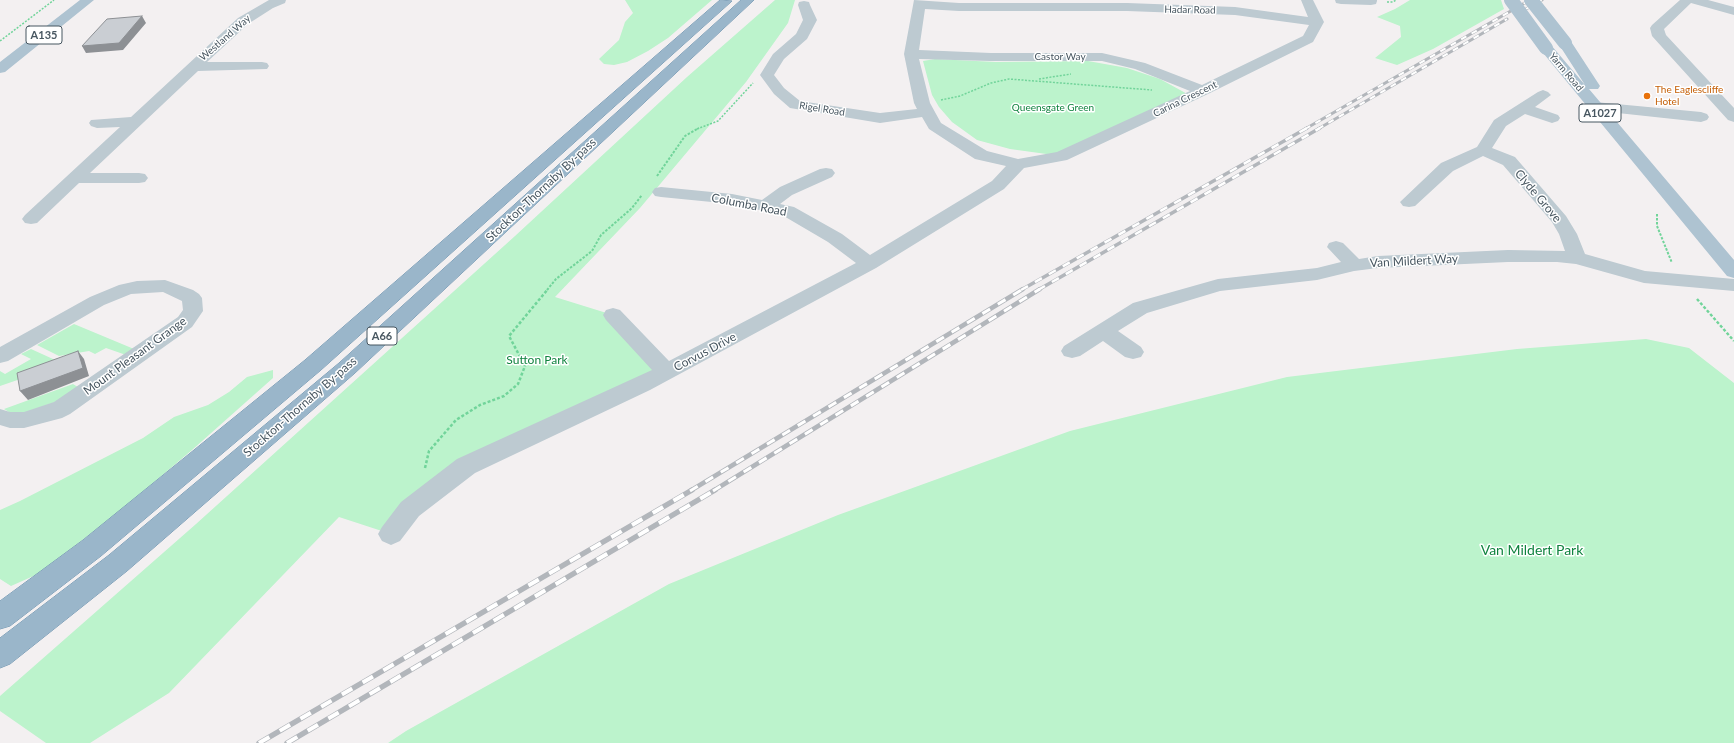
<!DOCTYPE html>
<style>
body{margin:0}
canvas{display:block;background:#f3f0f1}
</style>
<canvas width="1734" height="743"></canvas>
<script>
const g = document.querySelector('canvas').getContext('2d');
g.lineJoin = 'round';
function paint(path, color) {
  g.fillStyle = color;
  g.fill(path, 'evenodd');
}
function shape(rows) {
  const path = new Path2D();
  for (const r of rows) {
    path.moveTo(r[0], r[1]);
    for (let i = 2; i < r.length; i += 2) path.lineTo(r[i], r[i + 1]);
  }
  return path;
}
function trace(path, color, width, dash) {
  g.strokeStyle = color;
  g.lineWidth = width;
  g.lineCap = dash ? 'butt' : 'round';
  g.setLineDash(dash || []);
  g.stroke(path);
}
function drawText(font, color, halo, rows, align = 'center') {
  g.font = font + ' Lato,sans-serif';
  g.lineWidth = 3;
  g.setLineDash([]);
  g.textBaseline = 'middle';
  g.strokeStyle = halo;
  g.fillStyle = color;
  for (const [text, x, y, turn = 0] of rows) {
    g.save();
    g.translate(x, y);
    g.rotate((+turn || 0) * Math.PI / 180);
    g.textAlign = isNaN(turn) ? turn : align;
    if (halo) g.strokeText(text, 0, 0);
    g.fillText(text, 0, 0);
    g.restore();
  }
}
paint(shape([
 [625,0,712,0,668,38,648,51,627,62,614,65,604,64,599,59,619,40,625,22,633,13],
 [775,0,795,0,788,23,746,82,640,208,555,297,613,315,667,372,466,466,391,534,339,517,169,693,90,743,46,743,0,711,0,696,196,524,515,236,687,77],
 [1410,0,1501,0,1504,9,1433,49,1397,65,1375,58,1401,37,1400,26,1377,17,1395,9],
 [935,59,996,62,1088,61,1127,68,1160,79,1191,96,1061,156,1010,149,977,140,952,122,939,107,932,95,923,61],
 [74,324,134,349,126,355,106,348,95,354,89,351,59,356,37,345],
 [1646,339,1689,348,1734,383,1734,743,388,743,406,731,669,584,838,515,1070,431,1287,377,1517,349],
 [31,349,64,364,0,386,0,371,5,374,31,359,21,354],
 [273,370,273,378,192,450,119,512,38,574,11,586,0,579,0,510,20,501,143,438,174,417,208,405,229,392,247,377],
 [73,384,81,389,67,398,23,413,9,412,4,409]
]), '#bcf3cc');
const trunk = shape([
 [720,0,732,1,321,370,101,556,10,626,0,629,0,601,83,540,305,360,720,0],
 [741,0,754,0,355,373,127,571,10,664,0,668,0,638,109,555,339,363,741,0]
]);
trace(trunk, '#7094af', 1);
trace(shape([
 [1387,2,1393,2,1396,0],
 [0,41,54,0],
 [1039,79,1071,74],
 [941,100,960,96,991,83,1009,79,1152,90],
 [697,129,718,121,753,83]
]), '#71d49a', 1.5, [2, 1.5]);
trace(shape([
 [657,176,685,136,699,128],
 [1657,214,1657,226,1672,263],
 [547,290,556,279,592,251,601,235,632,208,642,195]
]), '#71d49a', 2, [2.5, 1.5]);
trace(shape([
 [1697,299,1734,341],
 [425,468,429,451,456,420,480,405,504,396,518,384,525,366,509,336,548,289]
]), '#71d49a', 2.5, [3, 2]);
paint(shape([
 [269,0,286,0,285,3,273,8,248,24,207,62,262,62,267,63,269,66,267,69,198,71,90,173,139,173,145,174,148,178,145,182,139,183,79,183,37,223,31,224,25,223,22,219,25,215,120,127,97,128,91,126,89,123,91,120,131,117,238,18,269,0],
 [914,0,959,3,1127,3,1235,7,1308,17,1301,0,1313,0,1324,22,1313,42,1208,94,1067,160,1024,168,1004,189,876,268,650,390,475,473,419,516,400,541,391,545,382,541,378,534,382,527,401,502,457,459,652,370,606,320,603,315,606,310,613,308,620,310,669,361,856,263,828,242,782,215,732,204,661,197,655,196,652,192,655,188,661,187,732,194,762,200,780,187,820,169,826,168,832,169,835,173,832,177,792,195,780,204,794,207,842,234,870,255,992,181,1006,166,975,159,929,129,922,117,880,123,790,108,774,94,760,75,773,54,796,34,803,20,798,5,799,2,804,1,809,2,810,5,817,20,807,39,784,59,774,75,784,88,800,101,880,113,917,109,914,103,904,54,914,0],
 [925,9,959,11,1127,11,1235,15,1309,25,1303,36,1202,85,1145,63,1102,53,991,53,919,50,925,9],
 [919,59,991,61,1102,61,1135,69,1190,91,1057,152,1018,159,987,151,941,123,930,103,919,59],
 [1335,0,1377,0,1377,1,1376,4,1371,5,1341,4,1336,3,1335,0],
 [1680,0,1708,0,1734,7,1734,15,1691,3,1664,29,1666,35,1734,108,1734,122,1728,120,1652,36,1650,28,1652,25,1680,0],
 [1543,90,1548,92,1551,95,1535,107,1558,115,1560,118,1558,121,1552,123,1525,114,1506,126,1492,148,1515,157,1566,216,1577,234,1585,254,1645,271,1734,279,1734,291,1644,283,1576,264,1557,262,1508,262,1378,268,1354,271,1317,280,1220,291,1147,313,1118,331,1141,347,1144,352,1141,357,1133,359,1125,357,1103,341,1080,356,1072,358,1064,356,1061,351,1064,346,1133,303,1218,279,1317,268,1341,262,1327,247,1329,243,1336,241,1343,243,1359,259,1378,256,1508,250,1565,251,1559,234,1552,222,1503,165,1483,156,1453,171,1415,206,1409,207,1403,206,1400,202,1441,163,1477,147,1494,120,1538,92,1543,90],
 [1595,102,1701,112,1707,114,1709,117,1707,120,1701,122,1590,110,1587,107,1590,104,1595,102],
 [165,280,193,290,199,294,202,298,203,311,192,327,70,414,62,418,24,428,10,428,0,425,0,409,10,412,24,412,54,402,178,317,183,310,182,301,163,292,131,294,104,305,8,361,0,363,0,347,90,297,119,285,137,281,165,280]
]), '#bdcad1');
paint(shape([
 [80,0,94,0,5,72,0,73,0,62,80,0],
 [1565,39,1570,40,1600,86,1598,89,1589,89,1734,260,1734,278,1727,276,1539,48,1541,45,1546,44,1551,45,1585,85,1558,43,1560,40,1565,39]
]), '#aec3d1');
paint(trunk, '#9ab6ca');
const railFar3 = shape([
 [1526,9,1542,0],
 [1305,129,1530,0],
 [1318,129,1507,19]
]);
const railFar2 = shape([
 [1021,290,1307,128],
 [1038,290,1320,128]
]);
const railFar1 = shape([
 [690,491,1023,289],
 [713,491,1040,289]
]);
const rail = shape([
 [259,743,692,490],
 [287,743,715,490]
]);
trace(railFar3, '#b2b6bb', 3);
trace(railFar2, '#b2b6bb', 3.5);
trace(railFar1, '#b2b6bb', 4.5);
trace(rail, '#b2b6bb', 5.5);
trace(railFar3, '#fff', 2, [6]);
trace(railFar2, '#fff', 2.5, [8]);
trace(railFar1, '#fff', 3, [9]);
trace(rail, '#fff', 4, [12]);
trace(shape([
 [1511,0,1546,48],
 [1531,0,1565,43]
]), '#aec3d1', 14);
paint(shape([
 [142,16,146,23,123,50,86,53,82,46],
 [78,351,84,359,89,376,28,400,20,391]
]), '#8d9094');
const building = shape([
 [142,16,119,43,82,46,107,19,142,16],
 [78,351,83,368,20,391,17,373,78,351]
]);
paint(building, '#caced3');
trace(building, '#8d9094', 1);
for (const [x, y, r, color] of [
 [1647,96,4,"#e8710a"]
]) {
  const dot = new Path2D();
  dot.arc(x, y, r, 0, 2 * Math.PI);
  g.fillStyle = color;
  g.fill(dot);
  trace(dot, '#fff', 1.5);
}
drawText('10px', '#475660', '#fff', [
 ["Hadar Road",1190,10,1],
 ["Westland Way",225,38,-41],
 ["Castor Way",1060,57],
 ["Yarm Road",1566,72,50],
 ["Carina Crescent",1185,99,-26],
 ["Rigel Road",822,109,9]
]);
drawText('10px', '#c56008', '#fff', [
 ["The Eaglescliffe",1655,90],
 ["Hotel",1655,102]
], 'left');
drawText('10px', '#10833f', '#fff', [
 ["Queensgate Green",1053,108]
]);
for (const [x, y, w] of [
 [44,35,36],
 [1600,113,42],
 [382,336,30]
]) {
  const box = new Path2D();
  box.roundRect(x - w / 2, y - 9, w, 18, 3);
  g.fillStyle = '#fff';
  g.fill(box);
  trace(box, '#475660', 1);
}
drawText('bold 11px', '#475660', null, [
 ["A135",44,35],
 ["A1027",1600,113],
 ["A66",382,336]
]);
drawText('12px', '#475660', '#fff', [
 ["Stockton-Thornaby By-pass",541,190,-43],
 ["Clyde Grove",1538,196,50],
 ["Columba Road",749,205,11],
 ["Van Mildert Way",1414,261,-3],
 ["Corvus Drive",705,352,-28],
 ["Mount Pleasant Grange",135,356,-36],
 ["Stockton-Thornaby By-pass",300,407,-41]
]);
drawText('12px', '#10833f', '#fff', [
 ["Sutton Park",537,360]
]);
drawText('14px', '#10833f', '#fff', [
 ["Van Mildert Park",1532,550]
]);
</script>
